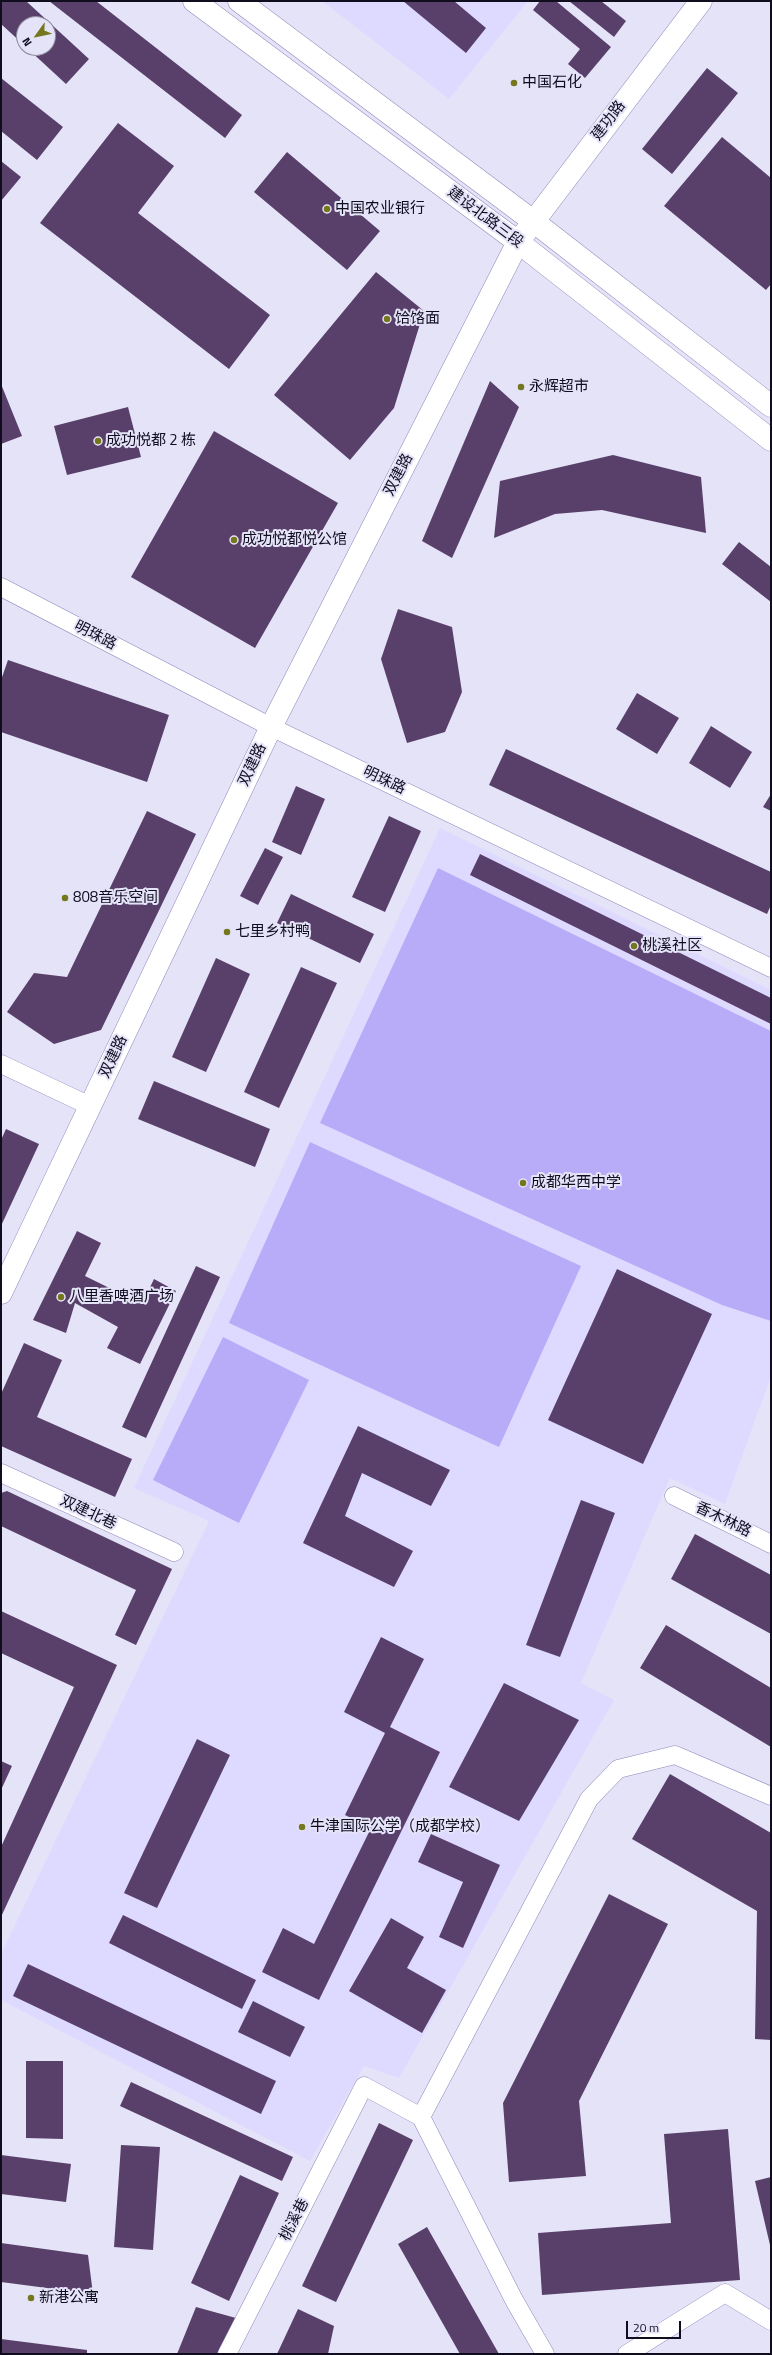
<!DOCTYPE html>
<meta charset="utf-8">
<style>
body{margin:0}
#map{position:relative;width:772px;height:2355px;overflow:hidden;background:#e5e3f8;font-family:"Titillium Web",sans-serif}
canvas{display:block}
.frame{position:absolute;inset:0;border:2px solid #100d1f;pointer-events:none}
.north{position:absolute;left:16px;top:16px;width:40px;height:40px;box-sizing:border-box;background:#e5e3f8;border:1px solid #908da1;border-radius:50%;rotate:237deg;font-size:11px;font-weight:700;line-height:16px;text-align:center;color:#100d1f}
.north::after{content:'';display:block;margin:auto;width:14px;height:18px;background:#74771e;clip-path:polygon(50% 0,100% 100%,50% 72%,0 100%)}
.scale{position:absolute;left:626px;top:2321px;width:55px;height:18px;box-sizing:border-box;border:2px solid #100d1f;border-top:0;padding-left:5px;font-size:12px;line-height:14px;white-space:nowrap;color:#100d1f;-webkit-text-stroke:3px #e5e3f8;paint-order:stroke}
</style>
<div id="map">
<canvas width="772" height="2355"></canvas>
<div class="frame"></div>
<div class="north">N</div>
<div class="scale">20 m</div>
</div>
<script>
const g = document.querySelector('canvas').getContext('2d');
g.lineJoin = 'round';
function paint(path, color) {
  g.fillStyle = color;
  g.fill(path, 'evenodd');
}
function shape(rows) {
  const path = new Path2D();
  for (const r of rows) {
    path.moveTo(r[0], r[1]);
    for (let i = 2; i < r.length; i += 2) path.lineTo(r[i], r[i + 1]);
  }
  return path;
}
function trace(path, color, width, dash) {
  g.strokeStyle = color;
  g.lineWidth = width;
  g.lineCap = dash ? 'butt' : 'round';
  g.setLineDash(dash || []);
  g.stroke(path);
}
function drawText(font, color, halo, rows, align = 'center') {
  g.font = font + ' "Titillium Web","Noto Sans SC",sans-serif';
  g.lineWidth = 4;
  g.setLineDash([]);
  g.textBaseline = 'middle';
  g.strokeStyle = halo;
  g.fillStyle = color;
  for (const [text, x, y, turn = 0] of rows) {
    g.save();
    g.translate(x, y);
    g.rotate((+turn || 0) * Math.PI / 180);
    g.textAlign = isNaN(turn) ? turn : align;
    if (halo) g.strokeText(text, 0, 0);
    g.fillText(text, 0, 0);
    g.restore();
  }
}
paint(shape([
 [322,1,528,1,449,99],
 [440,828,771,990,771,1376,725,1504,670,1478,581,1683,614,1700,399,2078,364,2066,310,2161,1,2000,1,1954,209,1521,134,1488]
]), '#dedaff');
paint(shape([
 [438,868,771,1031,771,1321,722,1305,320,1123],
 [310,1142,581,1266,499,1447,229,1323],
 [223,1337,309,1380,239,1523,153,1480]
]), '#b8acf8');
paint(shape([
 [1,1,26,1,89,59,66,84,27,48,48,48,48,24,24,24,24,45,1,24],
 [49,1,96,1,242,115,225,138],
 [403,1,454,1,486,28,466,53],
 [540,1,556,1,611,47,585,78,568,64,580,49,533,10],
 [569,1,601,1,626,21,614,37],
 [707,68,738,93,672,174,642,149],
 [1,78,63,127,37,160,1,131],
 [118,123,174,166,138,213,270,315,229,369,40,223],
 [722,137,771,178,771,284,766,290,664,206],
 [287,152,380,231,347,270,254,192],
 [1,161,21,177,1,201],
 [376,272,424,311,394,408,350,460,274,395],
 [490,381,519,407,452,558,422,541],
 [1,384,22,436,1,444],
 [128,407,141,457,67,475,54,426],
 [214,431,338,503,255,648,131,577],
 [613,455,701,477,706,533,602,510,555,514,494,538,500,481],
 [739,542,771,567,771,602,722,564],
 [398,609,452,627,462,692,445,732,407,743,381,659],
 [8,660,169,715,147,782,1,732,1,680],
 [637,693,679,718,657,754,616,729],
 [711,726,752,752,730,788,689,763],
 [506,749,771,872,771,905,767,914,489,785],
 [296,786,325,799,301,855,272,842],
 [771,794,771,811,763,807],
 [147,811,196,834,101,1030,54,1044,7,1012,34,973,67,977],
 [389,816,421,831,385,912,352,897],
 [265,848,283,857,258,905,240,896],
 [480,854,771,998,771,1024,470,875],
 [291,894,374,934,360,963,277,923],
 [216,958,250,974,206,1072,172,1057],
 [301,967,337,983,279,1108,244,1092],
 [154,1081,270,1129,255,1167,138,1119],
 [6,1129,39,1144,1,1226,1,1140],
 [77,1231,101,1243,85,1276,142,1304,154,1279,176,1291,140,1364,107,1348,118,1327,75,1303,66,1333,33,1320],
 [196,1266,220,1277,146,1438,122,1427],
 [617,1269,712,1314,643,1464,548,1420],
 [24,1343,62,1360,37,1417,132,1459,115,1497,1,1446,1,1394],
 [358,1426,450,1470,431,1506,362,1473,345,1516,413,1551,394,1587,303,1543],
 [7,1491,172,1569,136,1645,115,1635,136,1590,1,1526,1,1493],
 [581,1500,615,1513,560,1657,526,1645],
 [695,1534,771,1575,771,1634,671,1579],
 [1,1611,117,1665,1,1917,1,1847,74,1687,1,1653],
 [666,1625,771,1688,771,1747,640,1668],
 [381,1637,424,1659,390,1727,440,1752,319,2000,262,1972,283,1928,314,1944,371,1828,345,1815,385,1733,344,1712],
 [504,1683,579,1720,519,1821,449,1787],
 [197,1739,230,1755,157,1908,124,1893],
 [1,1761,12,1766,1,1790],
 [670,1774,771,1833,771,2040,755,2039,757,1911,632,1839],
 [431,1834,500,1865,463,1948,439,1937,463,1882,418,1862],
 [609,1894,668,1924,579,2101,586,2176,509,2182,503,2103],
 [123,1915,256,1980,242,2009,109,1943],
 [391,1918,424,1937,407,1968,446,1990,422,2033,349,1991],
 [28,1964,276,2081,261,2114,13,1996],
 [253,2001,305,2027,290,2057,238,2032],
 [26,2061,63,2061,63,2139,26,2138],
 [131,2082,293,2157,282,2181,120,2106],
 [379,2123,413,2140,336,2302,302,2286],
 [728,2129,740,2280,542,2295,538,2233,671,2223,664,2134],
 [121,2145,160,2147,153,2250,114,2247],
 [1,2155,71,2164,66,2202,1,2194],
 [240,2175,279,2193,229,2301,191,2283],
 [771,2177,771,2245,770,2245,755,2181],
 [427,2227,499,2354,460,2354,398,2244],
 [1,2243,88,2255,93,2294,1,2282],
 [196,2307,236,2318,217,2354,177,2354],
 [298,2309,334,2326,328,2354,277,2354],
 [1,2339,87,2350,87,2354,1,2354]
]), '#59406a');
const street = shape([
 [1,587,271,727,771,968],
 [1,1064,90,1106],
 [1,1473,174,1552],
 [674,1496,771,1544],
 [227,2354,364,2086,421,2117],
 [545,2354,514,2300,421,2117,589,1799,618,1769,675,1755,771,1796],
 [627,2354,725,2293,771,2321]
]);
const secondary = shape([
 [1,1293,271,727,518,242,701,1]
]);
const primary = shape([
 [194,1,518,242,771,440],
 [239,1,533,221,771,406]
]);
trace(street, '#8f88ba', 19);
trace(secondary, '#8f88ba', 23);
trace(primary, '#8f88ba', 23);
trace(street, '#fff', 18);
trace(secondary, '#fff', 22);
trace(primary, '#fff', 22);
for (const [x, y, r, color] of [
 [514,83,4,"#74771e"],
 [327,209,4,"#74771e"],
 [387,319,4,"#74771e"],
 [521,387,4,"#74771e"],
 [98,441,4,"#74771e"],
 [234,540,4,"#74771e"],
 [65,898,4,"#74771e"],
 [227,932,4,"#74771e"],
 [634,946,4,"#74771e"],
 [523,1183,4,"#74771e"],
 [61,1297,4,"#74771e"],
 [302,1827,4,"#74771e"],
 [31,2298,4,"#74771e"]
]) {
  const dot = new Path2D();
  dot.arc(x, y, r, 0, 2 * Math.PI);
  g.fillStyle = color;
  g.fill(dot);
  trace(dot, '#e5e3f8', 1.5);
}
drawText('15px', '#100d1f', '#e5e3f8', [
 ["中国石化",522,83],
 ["中国农业银行",335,209],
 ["饸饹面",395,319],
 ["永辉超市",529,387],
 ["成功悦都 2 栋",106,441],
 ["成功悦都悦公馆",242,540],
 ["808音乐空间",73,898],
 ["七里乡村鸭",235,932],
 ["桃溪社区",642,946],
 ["成都华西中学",531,1183],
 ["八里香啤酒广场",69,1297],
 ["牛津国际公学（成都学校）",310,1827],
 ["新港公寓",39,2298]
], 'left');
drawText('15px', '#100d1f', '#e5e3f8', [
 ["建功路",609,121,-53],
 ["建设北路三段",485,218,37],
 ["双建路",399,475,-63],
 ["明珠路",95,636,27],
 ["双建路",253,765,-65],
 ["明珠路",384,781,25],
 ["双建路",114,1057,-65],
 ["双建北巷",88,1513,25],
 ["香木林路",723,1520,26],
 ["桃溪巷",295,2220,-63]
]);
</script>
